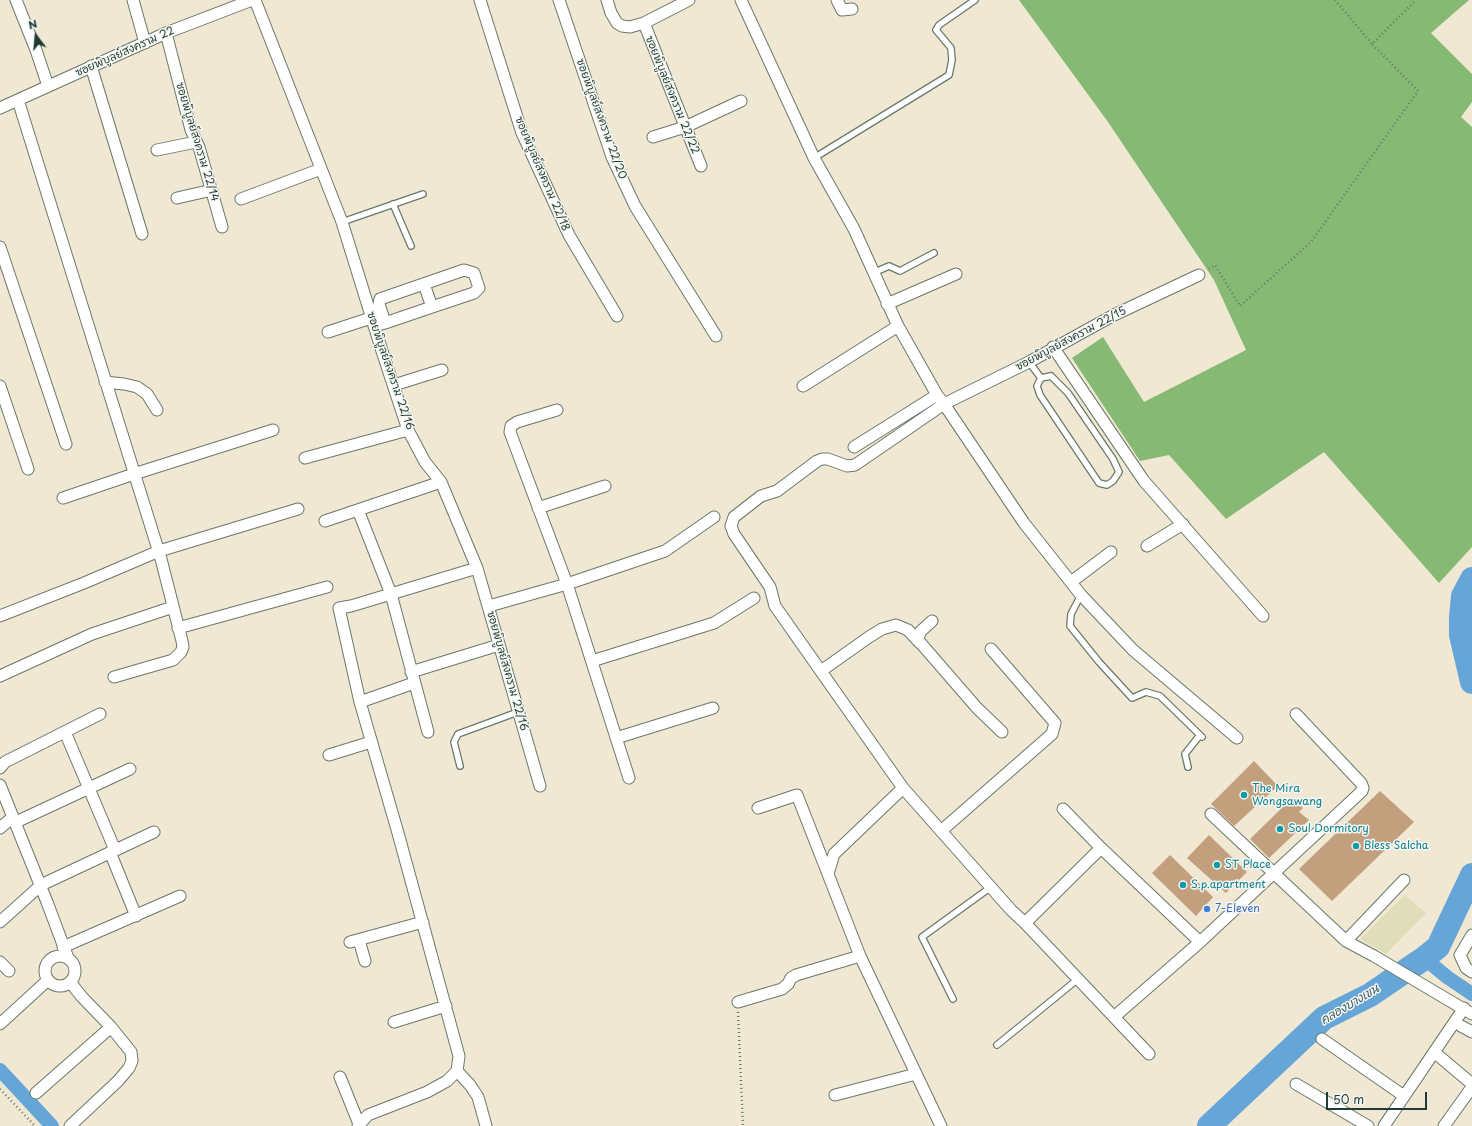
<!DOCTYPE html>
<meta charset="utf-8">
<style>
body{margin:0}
#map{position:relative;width:1472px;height:1126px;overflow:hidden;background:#f0e8d2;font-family:"Playpen Sans",sans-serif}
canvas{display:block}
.north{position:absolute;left:16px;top:16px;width:40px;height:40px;-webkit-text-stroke:3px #f6f6f2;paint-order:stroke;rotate:344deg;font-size:11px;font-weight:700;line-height:16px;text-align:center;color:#1f3d34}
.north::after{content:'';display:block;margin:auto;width:14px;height:18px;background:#1f3d34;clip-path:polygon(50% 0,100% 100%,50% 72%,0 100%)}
.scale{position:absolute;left:1326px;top:1092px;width:101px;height:18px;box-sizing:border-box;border:2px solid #1f3d34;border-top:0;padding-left:5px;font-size:12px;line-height:14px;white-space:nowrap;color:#1f3d34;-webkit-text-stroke:3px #f6f6f2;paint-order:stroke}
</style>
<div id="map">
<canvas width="1472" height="1126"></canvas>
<div class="north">N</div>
<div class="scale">50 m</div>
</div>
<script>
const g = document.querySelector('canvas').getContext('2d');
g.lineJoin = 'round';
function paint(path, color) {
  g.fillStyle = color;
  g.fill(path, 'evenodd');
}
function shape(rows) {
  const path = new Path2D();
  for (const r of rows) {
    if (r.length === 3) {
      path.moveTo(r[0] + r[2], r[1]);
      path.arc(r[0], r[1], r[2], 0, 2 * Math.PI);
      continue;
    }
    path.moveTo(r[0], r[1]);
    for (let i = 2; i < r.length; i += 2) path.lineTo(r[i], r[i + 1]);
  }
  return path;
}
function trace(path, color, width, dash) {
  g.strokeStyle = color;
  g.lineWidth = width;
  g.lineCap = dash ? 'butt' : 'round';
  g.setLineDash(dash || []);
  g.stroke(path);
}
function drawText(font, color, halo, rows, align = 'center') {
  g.font = font + ' "Playpen Sans","Playpen Sans Thai",sans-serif';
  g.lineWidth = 3;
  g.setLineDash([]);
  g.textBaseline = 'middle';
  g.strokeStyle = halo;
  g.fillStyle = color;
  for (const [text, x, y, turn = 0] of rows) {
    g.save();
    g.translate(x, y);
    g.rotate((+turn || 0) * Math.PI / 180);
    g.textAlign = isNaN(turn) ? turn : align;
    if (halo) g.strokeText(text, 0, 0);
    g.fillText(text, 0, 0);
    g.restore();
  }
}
paint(shape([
 [1405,895,1426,913,1386,954,1360,939]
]), '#e0ddbb');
paint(shape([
 [1019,0,1469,0,1431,33,1472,74,1472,102,1461,117,1472,127,1472,547,1439,583,1324,452,1226,519,1169,455,1140,461,1072,358,1103,337,1144,402,1246,350,1214,280,1108,122]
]), '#85b974');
trace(shape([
 [1424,958,1447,977,1472,994],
 [0,1070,52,1126]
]), '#65a5d8', 14);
trace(shape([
 [1472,579,1463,596,1461,617,1461,635,1472,682],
 [1209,1126,1324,1018,1370,995,1423,959,1438,947,1472,875]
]), '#65a5d8', 24);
paint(shape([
 [1254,761,1278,786,1234,826,1211,804],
 [1380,791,1414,822,1332,901,1299,869],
 [1292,798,1303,808,1299,812,1309,820,1269,858,1250,839],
 [1209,835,1247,872,1226,893,1187,858],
 [1170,855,1213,897,1196,916,1152,873]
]), '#c2a07e');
const lane = shape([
 [814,158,949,75,952,60,951,48,936,30,939,25,975,0],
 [393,204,411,246],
 [342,222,423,194],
 [873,273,889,266,900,271,934,253],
 [1029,362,1041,378],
 [1051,376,1068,393,1113,459,1119,472,1113,481,1107,485,1099,483,1040,395,1037,386,1041,378,1051,376],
 [1081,595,1071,614,1070,626,1099,662,1132,698,1146,692,1160,696,1202,737],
 [460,766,454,742,458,734,518,712],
 [1188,767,1185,754,1200,735],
 [953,999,922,937,991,887],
 [997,1045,1078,979]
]);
const street = shape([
 [16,0,36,50,48,86],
 [133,0,145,43],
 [255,0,342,222,382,351,408,430,425,462,441,482,477,568,540,786],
 [480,0,522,133,569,235,617,316],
 [559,0,612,157,635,206,716,336],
 [607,0,611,13,617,23,622,26,630,27,644,23,689,0],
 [741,0,814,158,854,229,898,326,937,395,944,404,1024,523,1081,595,1133,650,1237,738],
 [837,0,842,10,852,9],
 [644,23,701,166],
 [166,33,191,130,199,147,222,227],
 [91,66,142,234],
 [18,100,161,559,182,641,183,647,181,652,173,660,114,677],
 [0,108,166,33,252,0],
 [653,137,685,127,741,101],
 [157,150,196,142],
 [177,198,212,190],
 [241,199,321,169],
 [0,247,66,444],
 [424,284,432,307],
 [887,304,956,274],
 [374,326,385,323,432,307,474,293,479,288,474,273,464,270,380,299,379,304,385,323],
 [328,332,371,318],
 [1053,347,1144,481,1263,616],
 [105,382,124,384,137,387,147,394,157,410],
 [394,385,442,370],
 [0,386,28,469],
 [803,386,898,326],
 [557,410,517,422,511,426,510,432,567,584,629,778],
 [854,447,937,395],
 [305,458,408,430],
 [63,498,134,474,273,430],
 [538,508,605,486],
 [358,510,391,594,428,732],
 [325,521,441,482],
 [1147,546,1183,524],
 [1071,582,1111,552],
 [489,606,567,584,665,551,714,517],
 [0,616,84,583,159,551,298,509],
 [932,621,920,632,918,640,977,708,1002,732],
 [178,628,327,587],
 [592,661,714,623,754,598],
 [821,671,869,637,882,629,896,625,908,630,920,643],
 [411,672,499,645],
 [0,676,92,634,173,607],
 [360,702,414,683],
 [65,732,115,850],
 [616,738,713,708],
 [329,755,371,742],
 [0,768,5,762,100,714],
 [0,785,47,902,68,958],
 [758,808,797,795,828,874],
 [1063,809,1101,848,1200,942],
 [1211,814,1346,941,1374,956,1472,1014],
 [16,822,130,769],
 [0,828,13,817],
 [941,831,1052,734,1055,723,991,649],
 [110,852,136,916],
 [0,922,41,885,154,832],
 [1025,923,1101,848],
 [1472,935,1460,955,1466,968,1472,972],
 [359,940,365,961],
 [1346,941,1404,880],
 [350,942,423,922],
 [63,947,180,896],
 [60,971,15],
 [860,956,828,874,834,854,903,788],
 [0,962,9,971],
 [738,1002,782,989,788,984,791,978,796,975,860,956,941,1126],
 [1114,1017,1200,942,1362,791,1363,788,1361,783,1296,714],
 [394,1022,446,1006],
 [0,1024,48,980],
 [1461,1026,1472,1032],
 [1322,1039,1404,1096],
 [1434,1052,1472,1084],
 [1149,1054,1025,923,1011,910,903,788,775,606,770,587,734,534,731,526,734,517,761,496,777,491,817,461,822,459,828,459,847,466,855,465,944,404,1029,362,1114,315,1199,275],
 [457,1071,470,1085,478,1097,486,1126],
 [340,1077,359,1124],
 [1296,1084,1368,1126],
 [36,1093,111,1027],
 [835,1095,916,1074],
 [70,1126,118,1081,129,1068,132,1061,131,1052,111,1027,82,997,70,982],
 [358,1126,368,1115,427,1092,447,1081,457,1071,459,1056,398,833,360,702,339,608,351,606,477,568],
 [1384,1126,1464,1008],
 [1444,1126,1472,1087]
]);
trace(lane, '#68796b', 8);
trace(street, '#68796b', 13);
trace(shape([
 [1335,0,1372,44],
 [1209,269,1215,265,1240,306,1311,242,1418,91,1372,44,1416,0],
 [738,1012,743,1126],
 [0,1089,35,1126]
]), '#68796b', 2.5, [1, 3]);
trace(lane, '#fff', 5.5);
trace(street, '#fff', 11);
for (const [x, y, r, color] of [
 [1244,795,4,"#0f9aa8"],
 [1280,829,4,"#0f9aa8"],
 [1356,846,4,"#0f9aa8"],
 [1217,865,4,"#0f9aa8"],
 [1183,885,4,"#0f9aa8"],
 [1207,909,4,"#3f7fe0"]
]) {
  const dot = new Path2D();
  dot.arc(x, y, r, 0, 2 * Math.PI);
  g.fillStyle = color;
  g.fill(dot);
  trace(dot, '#f6f6f2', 1.5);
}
drawText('11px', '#1f3d34', '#f6f6f2', [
 ["ซอยพิบูลย์สงคราม 22",125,52,-24],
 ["ซอยพิบูลย์สงคราม 22/22",672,95,68],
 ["ซอยพิบูลย์สงคราม 22/20",601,119,70],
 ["ซอยพิบูลย์สงคราม 22/14",197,142,73],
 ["ซอยพิบูลย์สงคราม 22/18",542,174,67],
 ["ซอยพิบูลย์สงคราม 22/15",1071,339,-28],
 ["ซอยพิบูลย์สงคราม 22/16",390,371,71],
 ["ซอยพิบูลย์สงคราม 22/16",507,671,74]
]);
drawText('11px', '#0d838f', '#f6f6f2', [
 ["The Mira",1252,789],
 ["Wongsawang",1252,802],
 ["Soul Dormitory",1288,829],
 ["Bless Salcha",1364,846],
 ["ST Place",1225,865],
 ["S.p.apartment",1191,885]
], 'left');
drawText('11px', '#366cbe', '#f6f6f2', [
 ["7-Eleven",1215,909]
], 'left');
drawText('italic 12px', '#345c65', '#f6f6f2', [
 ["คลองบางเขน",1350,1005,-31]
]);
</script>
